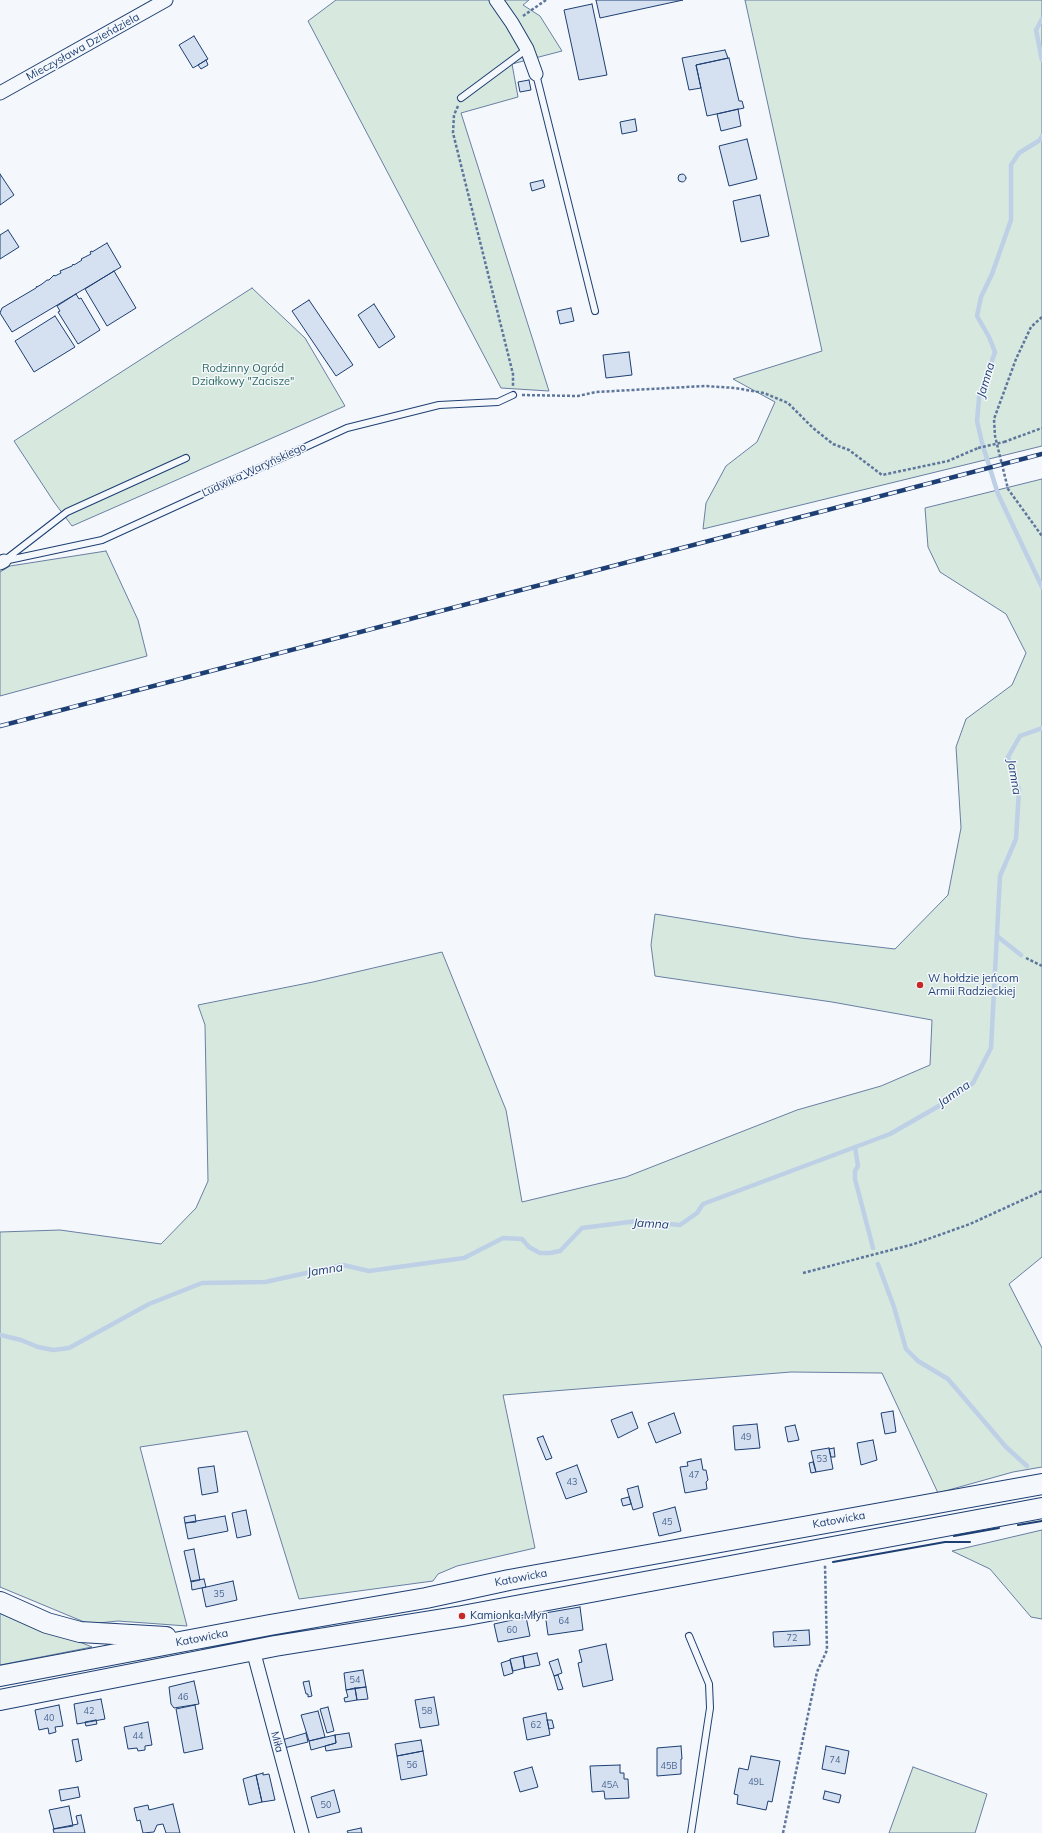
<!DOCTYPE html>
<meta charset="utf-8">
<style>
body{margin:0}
canvas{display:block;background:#f4f7fb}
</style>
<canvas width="1042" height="1833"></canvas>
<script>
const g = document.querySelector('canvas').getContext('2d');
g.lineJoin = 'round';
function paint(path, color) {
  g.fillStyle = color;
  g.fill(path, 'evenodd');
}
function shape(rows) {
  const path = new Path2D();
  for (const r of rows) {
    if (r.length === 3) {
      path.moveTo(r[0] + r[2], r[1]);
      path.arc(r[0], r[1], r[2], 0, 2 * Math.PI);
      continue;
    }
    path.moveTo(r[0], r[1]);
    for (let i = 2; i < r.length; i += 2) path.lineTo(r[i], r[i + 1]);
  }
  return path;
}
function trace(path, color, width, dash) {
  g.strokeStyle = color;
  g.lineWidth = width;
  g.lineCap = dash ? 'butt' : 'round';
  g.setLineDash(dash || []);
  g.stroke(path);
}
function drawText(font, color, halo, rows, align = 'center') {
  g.font = font + ' Mulish,sans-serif';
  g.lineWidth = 3;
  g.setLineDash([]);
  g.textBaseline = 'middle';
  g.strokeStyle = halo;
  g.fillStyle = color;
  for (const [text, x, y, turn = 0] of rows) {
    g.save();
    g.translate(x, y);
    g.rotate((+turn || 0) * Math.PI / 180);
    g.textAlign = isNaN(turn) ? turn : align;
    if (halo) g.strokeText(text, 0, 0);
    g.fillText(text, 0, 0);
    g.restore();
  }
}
const green = shape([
 [336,0,529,0,523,5,540,16,562,51,512,64,518,97,461,113,549,391,501,388,308,21,336,0],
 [745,0,1042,0,1042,446,703,529,706,503,726,466,757,442,775,402,733,379,822,351,745,0],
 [252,288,305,338,345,406,72,526,54,502,14,441,252,288],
 [1042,479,1042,1257,1009,1284,1042,1348,1042,1467,1013,1472,938,1493,882,1373,791,1372,503,1395,535,1548,457,1566,438,1574,433,1581,299,1599,247,1431,140,1447,187,1626,118,1621,89,1624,0,1587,0,1232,60,1230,161,1244,196,1208,208,1181,205,1025,198,1005,313,982,442,952,506,1110,522,1202,626,1177,797,1110,881,1086,930,1065,932,1020,832,1002,655,976,651,945,655,914,801,938,895,949,948,895,961,828,956,747,966,719,1012,685,1026,653,1006,614,940,572,928,547,925,508,1042,479],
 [106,551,138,620,147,656,0,696,0,572,10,566,106,551],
 [1042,1530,1042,1619,1031,1617,990,1569,952,1551,1042,1530],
 [0,1609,31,1622,92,1647,0,1665,0,1609],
 [913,1767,987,1794,975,1833,889,1833,913,1767]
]);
paint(green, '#d7e8df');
trace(green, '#687fa3', 1);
trace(shape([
 [1042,19,1036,30,1042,60],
 [1042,136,1040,140,1019,153,1011,165,1011,220,992,274,981,297,977,316,989,337,995,352,979,398,977,421,982,443,998,494,1042,587],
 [997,936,1021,955],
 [855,1147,858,1166,855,1171,855,1179,873,1248],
 [878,1264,894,1307,906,1349,918,1361,948,1379,1006,1447,1027,1466],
 [0,1335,21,1340,38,1347,53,1350,69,1348,149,1304,202,1283,265,1282,343,1265,369,1271,464,1258,503,1238,522,1239,529,1247,540,1253,550,1253,560,1251,582,1228,637,1221,680,1225,697,1213,703,1204,890,1134,958,1095,973,1083,991,1048,1000,876,1016,839,1019,790,1008,757,1020,736,1042,728]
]), '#bed0e5', 4.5);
const building = shape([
 [596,0,683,0,600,18,596,0],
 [592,4,607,75,579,80,564,10,592,4],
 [194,36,208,59,193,68,179,45,194,36],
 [725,50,728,58,696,65,701,88,689,90,682,58,725,50],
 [729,58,739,101,742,101,744,108,707,116,696,65,729,58],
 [206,60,208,65,201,69,198,65,206,60],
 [529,80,531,90,520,92,518,82,529,80],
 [738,109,741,126,721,131,717,114,738,109],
 [635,119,637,131,622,134,620,122,635,119],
 [747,139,757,179,729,186,719,146,747,139],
 [682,178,4],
 [0,174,14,195,0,205,0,174],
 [543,180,545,187,532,191,530,183,543,180],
 [760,195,769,236,741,242,733,201,760,195],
 [8,230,19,247,0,259,0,235,8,230],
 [107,243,121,267,12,332,0,313,2,308,36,288,37,286,37,287,42,284,47,280,49,280,54,275,55,276,61,273,60,271,72,266,73,264,74,265,82,260,81,259,91,254,90,252,92,251,92,252,107,243],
 [114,271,136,308,107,326,85,289,114,271],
 [76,294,79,299,81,298,100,330,78,344,58,312,60,311,57,306,76,294],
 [309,300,353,365,336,376,292,311,309,300],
 [374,304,395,337,379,348,358,315,374,304],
 [571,308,574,321,560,324,557,311,571,308],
 [55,316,75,347,34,372,15,341,55,316],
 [629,352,632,375,606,378,603,355,629,352],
 [893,1411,896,1432,885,1434,881,1413,893,1411],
 [632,1412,638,1428,618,1438,611,1420,632,1412],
 [674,1413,681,1433,656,1443,648,1423,674,1413],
 [757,1424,760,1448,735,1450,733,1426,757,1424],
 [795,1425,799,1440,788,1442,785,1427,795,1425],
 [543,1436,552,1458,546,1460,537,1438,543,1436],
 [873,1440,877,1460,861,1465,857,1443,873,1440],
 [829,1448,833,1469,816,1472,811,1451,829,1448],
 [834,1448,835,1457,831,1457,829,1449,834,1448],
 [701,1459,703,1470,706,1470,708,1480,706,1482,707,1489,685,1493,680,1467,688,1466,687,1462,701,1459],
 [813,1462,816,1472,811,1473,809,1463,813,1462],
 [577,1465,587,1492,566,1499,556,1473,577,1465],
 [214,1466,218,1492,202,1495,198,1468,214,1466],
 [638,1486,643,1507,633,1510,627,1489,638,1486],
 [629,1497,631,1504,623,1506,621,1499,629,1497],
 [675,1507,681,1531,659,1536,653,1513,675,1507],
 [246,1510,251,1535,237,1538,232,1513,246,1510],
 [195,1515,196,1522,185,1523,184,1517,195,1515],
 [225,1516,228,1531,188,1539,185,1523,225,1516],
 [194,1549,200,1580,191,1582,184,1551,194,1549],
 [204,1579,206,1587,192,1590,191,1581,204,1579],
 [233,1581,237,1600,206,1607,202,1588,233,1581],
 [580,1607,583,1630,548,1635,545,1613,580,1607],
 [526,1617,530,1636,498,1642,494,1624,526,1617],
 [809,1630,810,1645,774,1647,773,1632,809,1630],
 [606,1644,613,1680,583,1687,578,1663,582,1662,579,1650,606,1644],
 [537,1653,540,1665,525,1668,523,1656,537,1653],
 [523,1656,525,1668,513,1671,510,1659,523,1656],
 [558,1659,562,1673,554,1676,549,1662,558,1659],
 [510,1660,513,1673,504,1676,501,1663,510,1660],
 [363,1670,366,1687,346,1690,344,1673,363,1670],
 [558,1675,563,1689,558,1690,554,1676,558,1675],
 [194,1681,199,1704,174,1708,171,1704,169,1687,194,1681],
 [309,1681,312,1696,308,1697,308,1694,306,1694,303,1682,309,1681],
 [366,1687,368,1699,357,1700,355,1688,366,1687],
 [355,1688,357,1700,345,1702,344,1698,348,1697,346,1690,355,1688],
 [434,1697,439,1725,420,1728,415,1700,434,1697],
 [101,1699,105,1719,77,1724,74,1704,101,1699],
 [59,1705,63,1726,55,1727,56,1732,49,1734,48,1728,39,1730,35,1710,59,1705],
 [195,1705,203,1749,184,1753,176,1709,195,1705],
 [328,1707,334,1731,327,1733,320,1709,328,1707],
 [318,1711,325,1737,309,1741,301,1715,318,1711],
 [546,1713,550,1735,527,1740,523,1718,546,1713],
 [96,1720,97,1724,86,1726,85,1722,96,1720],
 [547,1720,552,1720,554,1728,549,1729,547,1720],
 [148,1722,152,1745,145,1746,145,1750,138,1751,137,1748,128,1749,124,1727,148,1722],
 [306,1733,308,1742,284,1748,282,1740,306,1733],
 [349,1733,352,1747,326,1751,325,1746,336,1743,335,1735,349,1733],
 [335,1735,336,1743,311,1750,309,1741,335,1735],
 [78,1739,82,1760,76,1762,72,1740,78,1739],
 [421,1740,423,1751,397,1756,395,1744,421,1740],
 [681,1746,682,1759,681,1759,681,1774,657,1776,657,1748,681,1746],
 [826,1746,849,1751,845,1774,822,1769,826,1746],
 [423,1751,427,1775,401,1780,397,1756,423,1751],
 [751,1756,780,1761,772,1802,768,1801,766,1810,737,1804,738,1795,734,1794,739,1768,748,1770,751,1756],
 [620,1765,620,1773,624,1773,624,1779,628,1779,629,1798,605,1799,604,1791,592,1792,590,1766,620,1765],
 [532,1767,538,1787,520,1792,514,1772,532,1767],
 [263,1773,263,1775,269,1774,275,1800,262,1802,256,1775,263,1773],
 [256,1775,262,1802,249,1805,243,1779,256,1775],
 [78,1787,80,1797,61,1801,59,1790,78,1787],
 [334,1790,340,1812,317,1818,311,1797,334,1790],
 [825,1791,841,1795,839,1803,823,1799,825,1791],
 [173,1804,180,1833,166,1833,163,1824,157,1825,154,1832,143,1833,140,1820,137,1821,134,1808,148,1805,149,1810,173,1804],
 [69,1806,73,1826,54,1829,49,1810,69,1806],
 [81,1815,85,1833,54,1833,53,1829,78,1824,76,1816,81,1815],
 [361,1828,362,1833,348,1833,347,1831,361,1828]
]);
paint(building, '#d5e0f0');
trace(building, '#1d3f73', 1);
const service = shape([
 [536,74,595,311],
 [461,98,527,49],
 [5,560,67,512,186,458],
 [4,561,102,540,347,428,439,405,498,402,513,395],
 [689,1636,709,1684,710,1708,691,1833]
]);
const minor = shape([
 [496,0,512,23,527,49,536,74],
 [0,93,166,0],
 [0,563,4,561],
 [253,1650,302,1833]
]);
const primary = shape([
 [0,1602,47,1623,80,1632,166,1637],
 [0,1676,270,1625,426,1598,509,1580,1042,1484],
 [0,1700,275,1646,462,1616,1042,1508]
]);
trace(service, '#1d3f73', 8);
trace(minor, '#1d3f73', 15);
trace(primary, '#1d3f73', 22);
trace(shape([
 [523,16,546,0],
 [458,106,454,115,453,133,513,374,513,387],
 [1042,317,1031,327,1016,359,994,419,995,436,1008,489,1042,536],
 [522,395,578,396,596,392,705,386,735,388,764,393,788,403,813,428,833,444,849,450,882,475,948,461,978,448],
 [1004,442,1042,428],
 [1026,958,1042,966],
 [803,1273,914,1244,970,1224,1042,1191],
 [783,1833,817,1672,827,1650,825,1565]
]), '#5e769c', 2.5, [3, 2]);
trace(service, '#f4f7fb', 6);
trace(minor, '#f4f7fb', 13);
trace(primary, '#f4f7fb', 20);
const rail = shape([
 [0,726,1042,454]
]);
trace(rail, '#1d3f73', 4.5);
trace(rail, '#f4f7fb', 3, [9]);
trace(shape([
 [978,448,1004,442]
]), '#5e769c', 2.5, [3, 2]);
trace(shape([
 [1018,1525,1042,1521],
 [954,1536,999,1528],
 [833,1562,945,1542,970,1542]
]), '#1d3f73', 2);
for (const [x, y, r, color] of [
 [920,985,4,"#c62828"],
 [462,1616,4,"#c62828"]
]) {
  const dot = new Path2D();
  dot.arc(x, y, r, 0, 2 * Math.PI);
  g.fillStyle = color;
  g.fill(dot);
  trace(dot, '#f4f7fb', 1.5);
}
drawText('9px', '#4b6792', null, [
 ["49",746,1437],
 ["53",822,1459],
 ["47",694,1475],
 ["43",572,1482],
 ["45",667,1522],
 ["35",219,1594],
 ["64",564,1621],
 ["60",512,1630],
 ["72",792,1638],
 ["54",355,1680],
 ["46",183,1697],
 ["42",89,1711],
 ["58",427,1711],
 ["40",49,1718],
 ["62",536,1725],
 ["44",138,1736],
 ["74",835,1760],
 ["56",412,1765],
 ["45B",669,1766],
 ["49L",756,1782],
 ["45A",610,1785],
 ["50",326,1805]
]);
drawText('11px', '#1d3f73', '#f4f7fb', [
 ["Mieczysława Dzieńdziela",83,47,-29],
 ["Ludwika Waryńskiego",254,470,-25],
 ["Katowicka",839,1520,-10],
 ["Katowicka",521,1578,-11],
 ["Katowicka",202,1638,-11],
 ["Miła",277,1742,75]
]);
drawText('11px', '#2c6c60', '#f4f7fb', [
 ["Rodzinny Ogród",243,369],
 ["Działkowy \"Zacisze\"",243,382]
]);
drawText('11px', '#1d3f73', '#f4f7fb', [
 ["W hołdzie jeńcom",928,979],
 ["Armii Radzieckiej",928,992],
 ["Kamionka Młyn",470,1616]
], 'left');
drawText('italic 12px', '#1d3f73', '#f4f7fb', [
 ["Jamna",986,380,-73],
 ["Jamna",1014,777,80],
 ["Jamna",954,1094,-35],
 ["Jamna",651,1224,3],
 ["Jamna",325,1270,-9]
]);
</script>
